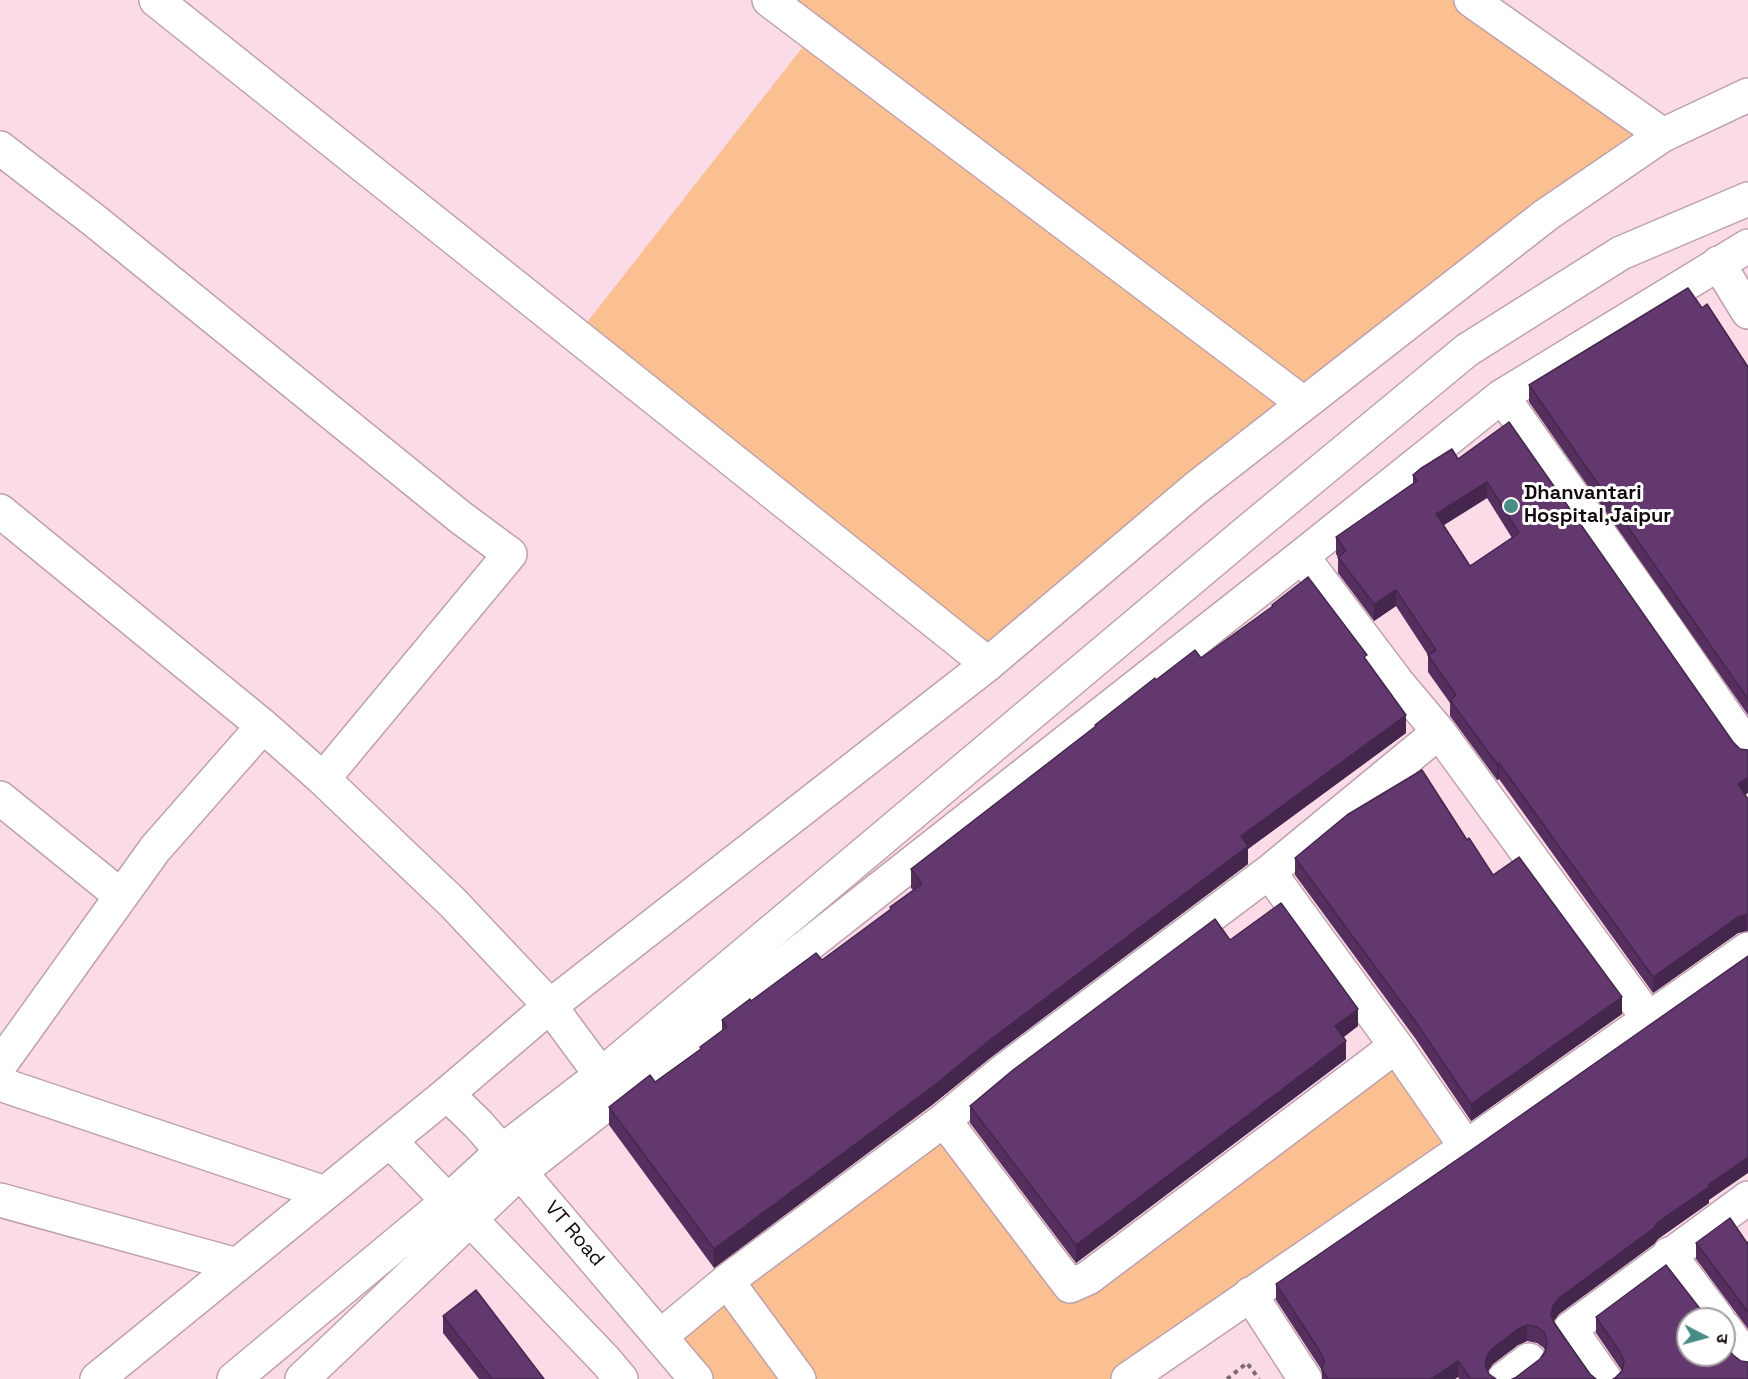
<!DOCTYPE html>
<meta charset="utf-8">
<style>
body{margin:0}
#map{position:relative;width:1748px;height:1379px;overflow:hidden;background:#fbdbe8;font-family:"Space Grotesk","Noto Sans Devanagari",sans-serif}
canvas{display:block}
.north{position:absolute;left:1676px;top:1307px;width:60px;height:60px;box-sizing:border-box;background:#fff;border:2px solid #a19d9f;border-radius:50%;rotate:96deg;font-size:16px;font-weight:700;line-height:24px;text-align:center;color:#13090e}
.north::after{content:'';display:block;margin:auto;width:21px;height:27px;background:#478d85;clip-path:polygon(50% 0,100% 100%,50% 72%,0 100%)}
</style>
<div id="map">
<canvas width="1748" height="1379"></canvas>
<div class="north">उ</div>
</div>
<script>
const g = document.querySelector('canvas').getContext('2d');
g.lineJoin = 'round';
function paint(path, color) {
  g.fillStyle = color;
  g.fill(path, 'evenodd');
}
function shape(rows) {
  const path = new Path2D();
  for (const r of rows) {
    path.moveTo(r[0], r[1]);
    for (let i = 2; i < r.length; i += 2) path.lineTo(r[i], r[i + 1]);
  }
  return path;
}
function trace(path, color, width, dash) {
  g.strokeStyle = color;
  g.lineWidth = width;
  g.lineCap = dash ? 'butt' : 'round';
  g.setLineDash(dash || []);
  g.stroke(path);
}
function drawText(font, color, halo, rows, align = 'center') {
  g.font = font + ' "Space Grotesk",sans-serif';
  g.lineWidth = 6;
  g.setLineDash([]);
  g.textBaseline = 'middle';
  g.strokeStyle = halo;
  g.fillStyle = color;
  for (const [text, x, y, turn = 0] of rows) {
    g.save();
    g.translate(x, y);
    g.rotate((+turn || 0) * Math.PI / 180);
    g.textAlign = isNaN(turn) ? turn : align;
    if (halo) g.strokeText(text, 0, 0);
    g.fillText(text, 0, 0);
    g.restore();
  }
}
paint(shape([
 [770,0,1471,0,1663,135,988,664,577,335,813,34],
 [1396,1046,1466,1147,1128,1379,696,1379,661,1336,944,1120,1070,1286]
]), '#fbc092');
const minor = shape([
 [156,0,988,664],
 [769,0,1303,403],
 [1471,0,1663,135],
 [0,148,95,221,460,517,510,554,323,779],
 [1718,263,1748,312],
 [1502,396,1666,628,1748,748],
 [0,511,263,726,323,779,453,903,550,1006,601,1075],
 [1302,556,1397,682,1439,732,1648,1018],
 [0,798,121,896],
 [1269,872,1396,1046,1466,1147],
 [0,1065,155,849,263,726],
 [0,1084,325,1193],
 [447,1094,478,1124,520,1172,696,1379],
 [944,1120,1070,1286,1088,1278,1396,1046],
 [390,1141,448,1201,471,1220,606,1361,621,1379],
 [0,1200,237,1265],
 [1669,1254,1718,1319],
 [727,1281,799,1379],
 [1250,1294,1305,1379],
 [1724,1327,1748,1360],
 [661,1336,727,1281,944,1120,1001,1073,1269,872,1439,732],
 [302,1379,520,1172,1302,556,1502,396,1748,246],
 [1128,1379,1466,1147,1748,949],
 [1504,1379,1529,1360],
 [1605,1379,1570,1329,1748,1198]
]);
const highway = shape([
 [97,1379,447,1094,550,1006,988,664,1196,488,1546,215,1663,135,1748,95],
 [234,1379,448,1201,502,1151,601,1075,1247,532,1467,350,1621,253,1748,199]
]);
trace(minor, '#bfa1ad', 36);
trace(highway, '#bfa1ad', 36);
trace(shape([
 [1227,1379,1247,1363,1259,1379]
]), '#7d6972', 4, [4.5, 4.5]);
trace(minor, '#fff', 33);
trace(highway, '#fff', 33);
paint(shape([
 [1702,308,1748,367,1748,715,1529,402,1529,385],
 [1509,422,1748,799,1748,931,1738,933,1653,993,1499,779,1497,780,1450,716,1450,703,1428,672,1428,655,1396,606,1374,621,1338,573,1338,557,1336,554,1336,537,1413,483,1413,475,1458,459],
 [1487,498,1512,538,1470,566,1444,525],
 [1272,605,1367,661,1406,733,1248,849,1248,864,990,1058,932,1105,714,1268,609,1125,609,1107,655,1082,700,1049,700,1047,722,1031,722,1020,751,1001,822,960,890,910,890,907,913,890,911,888,911,869,1095,727,1095,725,1156,680,1201,658,1272,607],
 [1295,858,1493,875,1622,1014,1471,1121,1415,1038,1295,875],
 [1230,940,1358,1026,1344,1037,1346,1059,1076,1263,970,1123,970,1106],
 [1477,1146,1709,1200,1709,1203,1658,1239,1654,1244,1559,1314,1554,1321,1590,1374,1515,1378,1540,1359,1545,1352,1544,1348,1537,1343,1527,1341,1518,1345,1493,1364,1488,1371,1489,1374,1496,1379,1459,1379,1458,1377,1455,1379,1322,1379,1322,1373,1321,1369,1276,1300,1276,1284],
 [1748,1242,1748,1329,1696,1259,1696,1243,1747,1243],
 [443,1316,544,1379,479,1379,443,1333],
 [1596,1317,1733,1355,1741,1361,1615,1378,1622,1371,1620,1368,1596,1333]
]), '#55305f');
paint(shape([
 [1487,482,1487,498,1436,530,1436,514],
 [1396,590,1396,606,1374,621,1374,604],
 [1406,715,1406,733,1248,849,1248,864,990,1058,932,1105,714,1268,714,1249,990,1040,1241,836],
 [1499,763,1499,779,1497,780,1497,764],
 [1748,777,1748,793,1738,800,1738,784],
 [1747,914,1747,930,1738,933,1653,993,1653,977,1738,917],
 [1622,997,1622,1014,1471,1121,1471,1104],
 [1358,1009,1358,1026,1335,1043,1335,1026],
 [1346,1041,1346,1059,1076,1263,1076,1245],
 [1748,1157,1748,1173,1709,1200,1709,1203,1658,1239,1654,1244,1559,1314,1553,1322,1551,1315,1553,1306,1559,1298,1708,1185],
 [1527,1325,1527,1341,1518,1345,1493,1364,1487,1372,1485,1365,1487,1356,1493,1348,1518,1329],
 [1458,1361,1458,1377,1455,1379,1431,1379]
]), '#45274e');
const building = shape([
 [1688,288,1702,308,1707,304,1748,367,1748,699,1529,385,1688,288],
 [1509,422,1733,742,1740,749,1748,750,1748,777,1738,784,1748,799,1748,914,1738,917,1653,977,1499,763,1497,764,1450,700,1456,695,1428,655,1436,650,1396,590,1374,604,1338,557,1346,551,1336,537,1417,481,1413,475,1420,469,1452,449,1458,459,1509,422],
 [1487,482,1519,533,1470,566,1436,514,1487,482],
 [1308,577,1367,655,1364,657,1406,715,1241,836,1248,846,990,1040,932,1087,714,1249,609,1107,650,1075,655,1082,701,1049,700,1047,727,1027,722,1020,750,999,751,1001,816,953,822,960,891,909,890,907,922,884,911,869,1096,726,1095,725,1155,678,1156,680,1195,650,1201,658,1273,606,1272,605,1308,577],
 [1422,770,1467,840,1469,838,1493,875,1519,857,1622,997,1471,1104,1415,1021,1295,858,1347,815,1422,770],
 [1281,903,1358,1009,1335,1026,1346,1041,1076,1245,970,1106,1013,1070,1215,919,1230,940,1281,903],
 [1748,956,1748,1157,1708,1185,1709,1187,1658,1222,1654,1228,1559,1298,1553,1306,1551,1315,1554,1323,1590,1374,1596,1379,1512,1379,1515,1378,1540,1359,1546,1350,1547,1341,1544,1332,1537,1327,1527,1325,1518,1329,1493,1348,1487,1356,1485,1365,1489,1374,1496,1379,1471,1379,1458,1361,1431,1379,1328,1379,1322,1370,1324,1361,1321,1353,1276,1284,1477,1146,1748,956],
 [1730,1218,1747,1243,1748,1242,1748,1312,1696,1243,1730,1218],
 [1666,1265,1708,1319,1688,1319,1688,1355,1724,1355,1724,1342,1733,1355,1741,1361,1748,1362,1748,1379,1613,1379,1615,1378,1622,1371,1624,1361,1620,1352,1596,1317,1666,1265],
 [476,1290,544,1379,492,1379,443,1316,476,1290]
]);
paint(building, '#63386f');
trace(building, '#45274e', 1.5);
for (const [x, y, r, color] of [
 [1511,506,8,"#478d85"]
]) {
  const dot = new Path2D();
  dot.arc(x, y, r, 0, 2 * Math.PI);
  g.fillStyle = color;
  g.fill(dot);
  trace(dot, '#fff', 2);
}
drawText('bold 20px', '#13090e', '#fff', [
 ["Dhanvantari",1524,494],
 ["Hospital,Jaipur",1524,517]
], 'left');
drawText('20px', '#13090e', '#fff', [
 ["VT Road",574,1234,49]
]);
</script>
